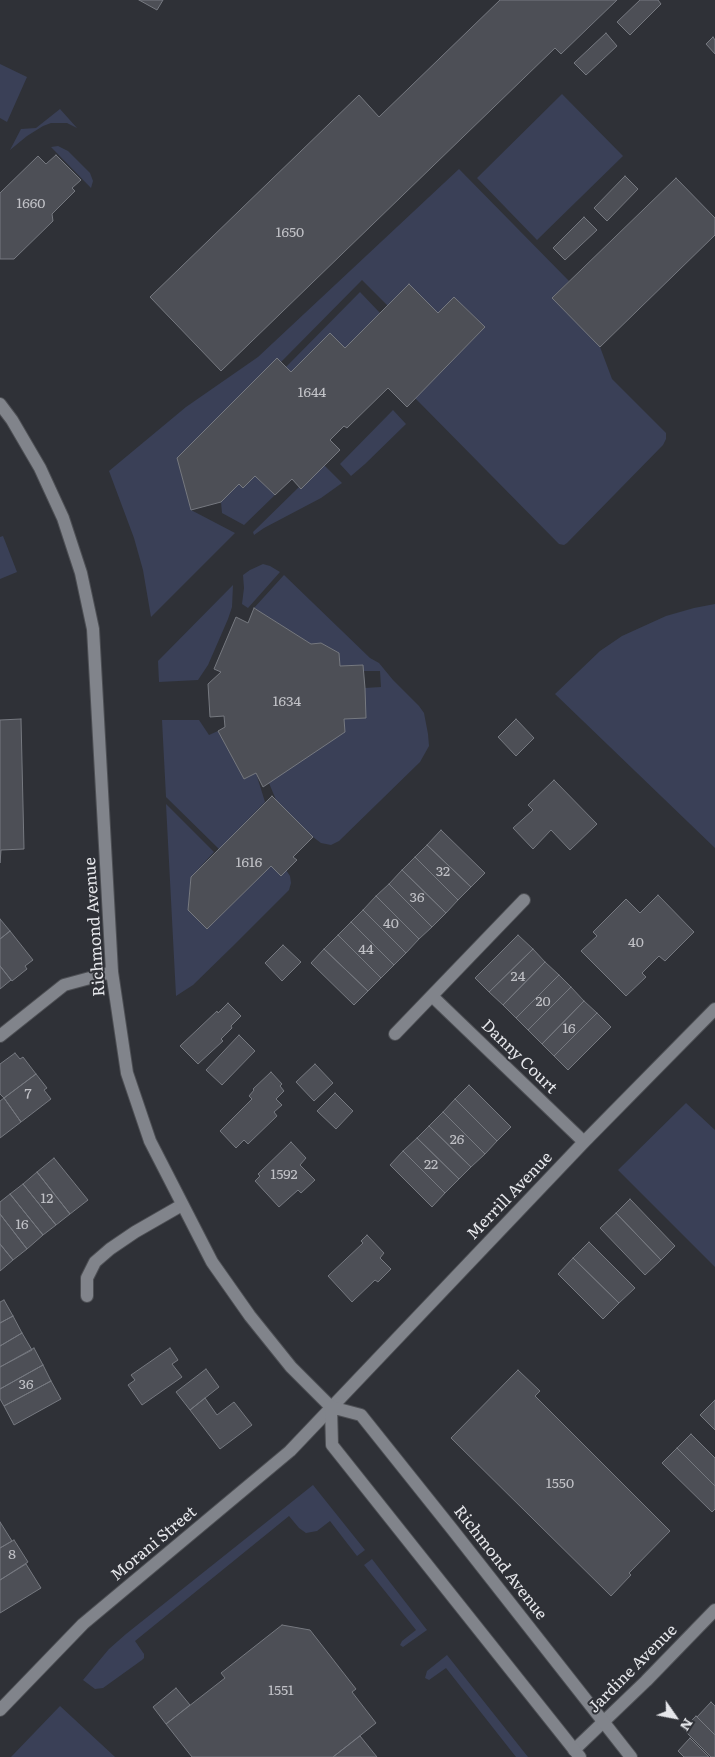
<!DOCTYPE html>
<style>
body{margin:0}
#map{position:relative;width:715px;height:1757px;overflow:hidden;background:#2f3137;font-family:Literata,serif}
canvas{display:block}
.north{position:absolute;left:650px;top:1692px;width:50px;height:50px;-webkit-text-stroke:4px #2f3137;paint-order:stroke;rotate:123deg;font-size:14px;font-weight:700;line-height:20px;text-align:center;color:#e6e7eb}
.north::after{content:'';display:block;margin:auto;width:18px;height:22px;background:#e6e7eb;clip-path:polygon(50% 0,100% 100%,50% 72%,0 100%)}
</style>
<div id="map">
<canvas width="715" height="1757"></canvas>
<div class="north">N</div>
</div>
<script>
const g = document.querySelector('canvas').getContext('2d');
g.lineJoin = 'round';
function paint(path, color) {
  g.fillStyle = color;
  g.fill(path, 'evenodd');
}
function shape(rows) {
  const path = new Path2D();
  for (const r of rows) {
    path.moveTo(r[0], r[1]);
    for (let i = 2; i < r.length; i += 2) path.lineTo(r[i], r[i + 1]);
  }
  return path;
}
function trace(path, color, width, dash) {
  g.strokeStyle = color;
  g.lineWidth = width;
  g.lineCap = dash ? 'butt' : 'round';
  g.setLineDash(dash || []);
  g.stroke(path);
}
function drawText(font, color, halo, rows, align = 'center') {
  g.font = font + ' Literata,serif';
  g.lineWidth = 4;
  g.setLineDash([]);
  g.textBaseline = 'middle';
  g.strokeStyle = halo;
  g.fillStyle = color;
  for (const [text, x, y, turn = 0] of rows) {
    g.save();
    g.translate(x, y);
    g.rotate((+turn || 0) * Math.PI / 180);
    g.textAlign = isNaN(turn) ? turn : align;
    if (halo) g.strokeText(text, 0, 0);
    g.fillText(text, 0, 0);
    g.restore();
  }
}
paint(shape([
 [0,64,27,77,7,122,0,118],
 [562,94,623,156,537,240,477,178],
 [60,109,77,128,67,123,51,123,43,126,27,136,10,150,21,129,36,128],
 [58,146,68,151,90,173,93,181,91,188,51,147],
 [459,169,569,281,552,298,600,347,612,379,666,433,666,439,663,445,567,543,564,545,559,544,415,398,485,327,454,297,438,313,409,284,388,306,362,280,281,362,277,358,177,458,191,510,235,533,151,617,143,570,134,538,109,471,186,407,258,357],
 [360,292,380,313,345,348,330,333,291,372,286,367],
 [393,410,406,424,365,464,351,476,340,464],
 [324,465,342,483,321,498,264,528,254,535,253,532,299,487],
 [255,476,275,495,244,525,222,513,221,502,239,484,243,488],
 [3,536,17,572,0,579,0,537],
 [263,564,270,566,280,572,248,608,242,604,244,588,243,575,250,570],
 [284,575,370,658,379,663,393,680,419,706,424,713,428,734,429,746,420,762,339,841,331,845,321,843,313,837,276,800,269,783,344,719,365,688,381,687,380,671,363,671,363,665,340,666,339,653,321,643,311,644,254,608],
 [233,585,232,607,228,619,208,665,198,680,159,682,158,661],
 [715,604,715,848,555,694,600,651,622,636,666,616,694,608],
 [162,720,199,720,209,735,218,731,244,779,256,773,265,802,219,849,166,797],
 [166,804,214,852,191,877,188,910,207,929,271,866,286,870,290,876,291,883,289,890,233,946,193,985,176,996],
 [686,1103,715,1130,715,1267,618,1170],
 [313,1485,365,1550,357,1556,330,1521,317,1531,306,1533,299,1528,289,1516,135,1641,144,1654,144,1658,142,1660,103,1688,95,1689,83,1680,109,1649,126,1634],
 [372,1559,427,1630,403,1647,400,1645,402,1641,416,1630,364,1565],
 [447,1655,528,1757,516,1757,446,1668,429,1680,425,1678,427,1671],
 [60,1706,114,1756,115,1757,11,1757]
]), '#3a4057');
const building = shape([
 [139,0,163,0,157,10,139,0],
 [500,0,617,0,561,54,555,48,221,371,150,297,359,95,379,117,500,0],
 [640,0,658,0,661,4,630,35,617,22,640,0],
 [606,33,617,46,586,75,574,63,606,33],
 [713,37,715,40,715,54,706,44,713,37],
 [56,155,81,180,72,188,75,191,52,214,53,221,14,259,0,259,0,193,38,156,46,164,56,155],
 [625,176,638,189,607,221,594,208,625,176],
 [676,178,715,218,715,235,600,347,552,298,676,178],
 [584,217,597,230,565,260,553,248,584,217],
 [409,284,438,313,454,297,485,327,407,407,388,388,347,428,344,426,330,440,340,450,301,489,292,479,275,495,255,476,243,488,239,484,221,502,191,510,177,458,277,358,291,372,330,333,345,348,409,284],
 [254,608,311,644,321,643,339,653,340,666,363,665,365,688,366,718,344,719,345,732,263,787,256,773,244,779,218,731,225,727,224,716,210,717,208,684,221,672,214,669,236,617,248,623,254,608],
 [21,719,24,849,1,850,0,863,0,720,21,719],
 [516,719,534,738,516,756,498,737,516,719],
 [554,780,597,824,570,850,551,830,533,849,513,828,533,810,528,805,554,780],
 [272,796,313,837,293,857,297,860,281,876,271,866,207,929,188,910,191,877,272,796],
 [441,830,485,873,471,887,427,845,441,830],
 [427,845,471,887,458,900,415,857,427,845],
 [415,857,458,900,446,913,402,870,415,857],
 [402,870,446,913,432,927,389,884,402,870],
 [389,884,432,927,419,939,376,896,389,884],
 [658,895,694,932,665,961,659,956,642,973,646,977,626,996,581,951,597,936,593,932,626,899,640,913,658,895],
 [376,896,419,939,406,953,363,910,376,896],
 [363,910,406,953,394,965,351,922,363,910],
 [0,919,10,931,0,939,0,919],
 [351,922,394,965,381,978,338,935,351,922],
 [10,931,33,960,25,966,27,969,12,981,0,966,0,939,10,931],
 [338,935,381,978,368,991,324,949,338,935],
 [518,935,533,949,489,992,475,978,518,935],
 [283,945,301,962,282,981,265,963,283,945],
 [324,949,368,991,354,1005,311,963,324,949],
 [533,949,545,962,503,1005,489,992,533,949],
 [545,962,559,975,516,1018,503,1005,545,962],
 [0,966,11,980,0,989,0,966],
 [559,975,571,987,528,1030,516,1018,559,975],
 [571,987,584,1001,542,1044,528,1030,571,987],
 [584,1001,597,1013,554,1056,542,1044,584,1001],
 [228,1003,241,1016,231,1026,232,1028,221,1039,223,1041,198,1064,180,1046,217,1011,218,1013,228,1003],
 [597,1013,611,1027,568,1070,554,1056,597,1013],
 [239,1035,255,1051,222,1085,206,1070,239,1035],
 [15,1053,20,1059,23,1057,36,1074,4,1098,0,1094,0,1064,15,1053],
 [315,1064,333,1083,314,1101,296,1082,315,1064],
 [271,1072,282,1084,280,1086,284,1091,276,1099,282,1105,274,1112,277,1116,248,1144,244,1140,236,1148,220,1131,252,1099,249,1096,254,1090,253,1089,271,1072],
 [36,1074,47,1088,44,1090,51,1099,21,1122,4,1098,36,1074],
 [469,1085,511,1127,497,1141,455,1099,469,1085],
 [335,1093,353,1111,336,1129,317,1111,335,1093],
 [4,1098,21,1122,0,1138,0,1101,4,1098],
 [455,1099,497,1141,485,1154,443,1112,455,1099],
 [443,1112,485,1154,471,1167,429,1126,443,1112],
 [429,1126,471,1167,459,1179,417,1138,429,1126],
 [417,1138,459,1179,445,1193,403,1151,417,1138],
 [291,1142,306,1158,300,1165,315,1180,301,1193,298,1190,279,1207,255,1181,260,1176,258,1174,291,1142],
 [403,1151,445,1193,432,1207,390,1165,403,1151],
 [54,1158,88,1200,70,1214,37,1172,54,1158],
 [37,1172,70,1214,56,1225,23,1184,37,1172],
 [23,1184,56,1225,43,1235,10,1194,23,1184],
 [10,1194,43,1235,27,1249,0,1214,0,1202,10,1194],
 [630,1199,675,1246,661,1260,616,1213,630,1199],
 [616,1213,661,1260,645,1275,600,1228,616,1213],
 [0,1214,27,1249,13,1260,0,1244,0,1214],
 [367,1235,384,1253,380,1258,391,1269,378,1282,375,1280,352,1302,328,1276,363,1243,361,1241,367,1235],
 [589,1242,635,1288,619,1303,573,1258,589,1242],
 [0,1244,13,1260,0,1271,0,1244],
 [573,1258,619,1303,603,1319,558,1274,573,1258],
 [4,1300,13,1316,0,1323,0,1302,4,1300],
 [13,1316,22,1333,0,1346,0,1323,13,1316],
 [22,1333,32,1350,0,1367,0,1346,22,1333],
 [34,1348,43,1365,0,1389,0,1367,34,1348],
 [170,1348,178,1360,172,1364,182,1377,142,1405,128,1385,135,1380,131,1375,170,1348],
 [43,1365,51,1381,4,1406,0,1399,0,1389,43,1365],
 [206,1369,219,1387,190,1410,176,1392,206,1369],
 [518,1370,540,1391,535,1396,670,1531,629,1573,631,1575,611,1596,451,1438,518,1370],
 [51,1381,61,1399,14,1425,4,1406,51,1381],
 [205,1398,217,1415,234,1402,252,1425,220,1449,190,1410,205,1398],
 [715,1400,715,1430,700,1415,715,1400],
 [691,1434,715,1458,715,1486,677,1448,691,1434],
 [677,1448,715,1486,715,1509,712,1512,662,1463,677,1448],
 [0,1522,12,1541,0,1548,0,1522],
 [14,1540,28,1562,0,1580,0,1548,14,1540],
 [26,1564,41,1588,0,1613,0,1580,26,1564],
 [282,1625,310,1630,356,1689,352,1692,376,1723,333,1757,192,1757,166,1724,225,1678,221,1673,282,1625],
 [176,1688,190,1705,166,1724,153,1707,176,1688],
 [711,1702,715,1706,715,1735,697,1717,711,1702],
 [696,1716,715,1735,715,1757,711,1757,683,1729,696,1716],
 [360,1736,377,1757,333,1757,360,1736],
 [690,1738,709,1757,684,1757,678,1751,690,1738]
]);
paint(building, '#4d4f56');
trace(building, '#767980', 1);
const street = shape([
 [432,996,584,1142],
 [395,1034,524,900],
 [0,1036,64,985,112,972],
 [87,1296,87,1278,95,1262,110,1249,135,1232,182,1205],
 [0,1710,83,1624,290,1451,584,1142,715,1009],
 [574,1750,646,1681,715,1610]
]);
const secondary = shape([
 [0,404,12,420,40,468,63,518,81,573,93,629,112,972,127,1073,150,1141,212,1262,250,1316,291,1367,331,1407,361,1415,452,1529,631,1757],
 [331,1407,332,1445,580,1757]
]);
trace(street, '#4d4f54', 14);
trace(secondary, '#4d4f54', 14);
trace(street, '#81848b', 12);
trace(secondary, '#81848b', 12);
drawText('14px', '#c0c1c6', null, [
 ["1660",31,204],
 ["1650",290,233],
 ["1644",312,393],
 ["1634",287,702],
 ["1616",249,863],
 ["32",443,872],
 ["36",417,898],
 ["40",391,924],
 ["40",636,943],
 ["44",366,950],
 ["24",518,977],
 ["20",543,1002],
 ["16",569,1029],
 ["7",28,1094],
 ["26",457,1140],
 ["22",431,1165],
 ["1592",284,1175],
 ["12",47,1199],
 ["16",22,1225],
 ["36",26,1385],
 ["1550",560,1484],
 ["8",12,1555],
 ["1551",281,1691]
]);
drawText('16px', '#e6e7eb', '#2f3137', [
 ["Richmond Avenue",95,927,-94],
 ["Danny Court",519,1057,44],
 ["Merrill Avenue",510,1196,-46],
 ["Morani Street",154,1544,-40],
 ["Richmond Avenue",500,1563,52],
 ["Jardine Avenue",633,1669,-45]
]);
</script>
